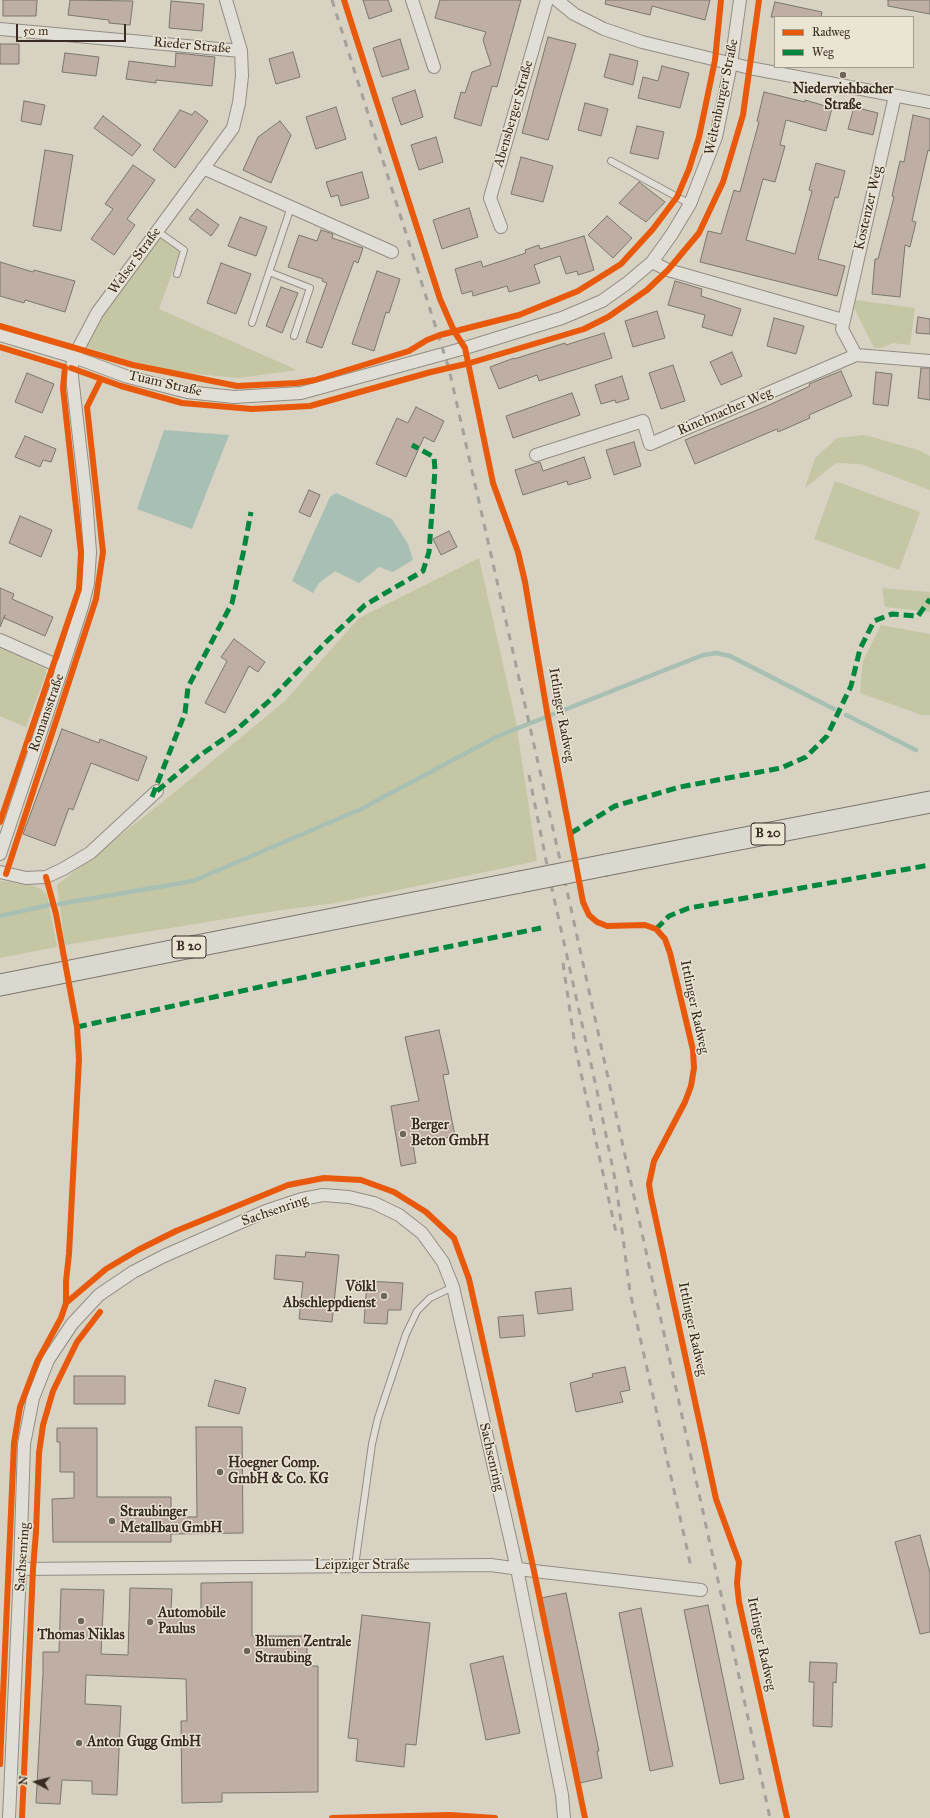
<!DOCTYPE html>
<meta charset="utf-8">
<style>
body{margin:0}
#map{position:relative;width:930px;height:1818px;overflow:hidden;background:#d7d2c2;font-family:"IM FELL Great Primer",serif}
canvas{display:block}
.legend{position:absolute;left:774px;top:16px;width:140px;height:52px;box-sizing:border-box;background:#eae4d2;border:1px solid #a29a8c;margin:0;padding:5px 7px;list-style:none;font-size:12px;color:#372b23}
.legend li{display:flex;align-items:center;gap:8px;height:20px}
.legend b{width:20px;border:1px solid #a29a8c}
.north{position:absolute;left:16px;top:1762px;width:40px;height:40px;-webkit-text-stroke:3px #eae4d2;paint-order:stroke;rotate:277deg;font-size:11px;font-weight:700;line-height:16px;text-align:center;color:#372b23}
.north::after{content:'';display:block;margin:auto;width:14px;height:18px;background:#372b23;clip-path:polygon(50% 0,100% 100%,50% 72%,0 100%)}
.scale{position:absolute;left:16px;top:24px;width:110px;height:18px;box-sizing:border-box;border:2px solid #372b23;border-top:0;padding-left:5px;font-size:12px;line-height:14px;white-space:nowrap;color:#372b23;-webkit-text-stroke:3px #eae4d2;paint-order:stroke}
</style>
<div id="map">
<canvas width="930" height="1818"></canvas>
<ul class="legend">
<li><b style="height:5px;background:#e8590c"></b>Radweg</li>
<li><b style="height:5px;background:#00873e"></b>Weg</li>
</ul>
<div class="north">N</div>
<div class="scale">50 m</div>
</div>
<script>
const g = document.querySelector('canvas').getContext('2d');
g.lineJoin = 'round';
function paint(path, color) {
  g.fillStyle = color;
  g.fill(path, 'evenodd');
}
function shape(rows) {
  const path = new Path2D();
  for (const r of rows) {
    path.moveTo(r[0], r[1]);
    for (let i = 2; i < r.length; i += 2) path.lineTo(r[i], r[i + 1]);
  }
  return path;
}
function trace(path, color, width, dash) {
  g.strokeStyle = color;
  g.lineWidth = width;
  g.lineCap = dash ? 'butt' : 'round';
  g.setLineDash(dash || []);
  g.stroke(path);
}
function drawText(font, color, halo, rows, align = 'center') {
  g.font = font + ' "IM FELL Great Primer",serif';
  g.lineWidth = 3;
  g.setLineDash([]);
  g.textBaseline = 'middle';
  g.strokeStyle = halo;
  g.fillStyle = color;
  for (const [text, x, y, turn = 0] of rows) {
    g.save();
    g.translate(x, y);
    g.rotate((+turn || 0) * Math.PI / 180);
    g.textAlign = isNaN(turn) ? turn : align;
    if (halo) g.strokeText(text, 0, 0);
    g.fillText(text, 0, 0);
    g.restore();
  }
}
paint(shape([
 [159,235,180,251,159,309,297,370,238,378,178,372,131,361,83,346,96,322],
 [855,300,915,308,910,345,893,343,881,348,874,348,854,308],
 [865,435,918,450,930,456,930,490,861,464,836,463,805,488,815,458,837,438],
 [835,481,920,512,899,570,814,539],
 [479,558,516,722,537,861,336,903,281,910,65,945,57,885,170,796,285,701,359,618],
 [882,588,930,592,930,612,885,607],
 [881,625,930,634,930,715,922,715,860,693,863,661],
 [0,647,46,669,46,674,26,727,0,716],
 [0,881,29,884,41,889,47,895,57,947,0,958]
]), '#c5c6a4');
paint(shape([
 [164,430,229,435,192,529,137,509],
 [336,493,392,519,408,544,413,560,393,572,379,567,359,583,335,571,319,583,313,593,292,581,330,497]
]), '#a7c0b3');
trace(shape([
 [846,715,916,750],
 [59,904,193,881,361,809,498,736,703,655,716,653,730,656,834,709],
 [0,916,49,905]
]), '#a7c0b3', 4.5);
const building = shape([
 [3,0,37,0,36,16,3,16,3,0],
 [70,0,133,1,130,25,109,23,109,20,68,15,70,0],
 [363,0,388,0,392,11,369,19,363,0],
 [440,0,521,0,497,87,492,86,481,126,454,118,461,92,465,93,472,72,491,65,483,40,486,32,435,18,440,0],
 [606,0,710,0,705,20,652,6,650,15,605,4,606,0],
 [888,0,930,0,930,14,888,6,888,0],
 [171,1,204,4,202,31,169,28,171,1],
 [775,2,822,12,821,17,771,17,775,2],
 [548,37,576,44,548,140,522,133,548,37],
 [400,39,409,69,382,77,373,48,400,39],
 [0,44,19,44,19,64,0,64,0,44],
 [293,52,300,77,276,84,269,59,293,52],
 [65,53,99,57,96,76,62,72,65,53],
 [176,53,215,57,212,86,156,80,156,83,126,79,129,61,175,67,176,53],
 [610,54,638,61,633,85,604,77,610,54],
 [662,66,689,73,680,108,638,98,643,77,658,81,662,66],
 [415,90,423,117,401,125,392,98,415,90],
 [764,92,805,102,805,100,832,108,826,131,786,120,780,145,785,146,775,182,763,179,746,240,795,254,812,191,809,190,816,163,845,171,838,198,835,197,818,259,845,266,837,296,700,262,708,231,721,234,734,190,740,192,759,122,757,121,764,92],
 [24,101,45,105,41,125,21,121,24,101],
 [585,103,608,109,601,136,578,130,585,103],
 [336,107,346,139,316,149,306,117,336,107],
 [854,107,878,113,873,135,848,129,854,107],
 [180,110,192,115,195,111,208,121,175,168,153,150,180,110],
 [913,115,930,119,930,151,928,150,912,221,916,222,910,247,905,245,900,297,872,294,875,259,878,259,894,197,892,196,900,161,904,162,913,115],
 [103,116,141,145,132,156,94,128,103,116],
 [280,121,291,135,271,183,243,170,258,137,280,121],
 [637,126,664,132,658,159,630,153,637,126],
 [436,137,443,162,419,170,411,145,436,137],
 [45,150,73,155,61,231,33,226,45,150],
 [521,157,553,166,543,202,511,194,521,157],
 [133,165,155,180,127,219,135,225,114,255,91,239,113,209,105,204,133,165],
 [362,172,369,198,341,206,338,195,331,197,326,182,362,172],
 [639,182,665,202,646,222,619,203,639,182],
 [469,208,478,237,442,249,433,220,469,208],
 [197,209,219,225,211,236,189,219,197,209],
 [607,216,632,238,613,258,588,235,607,216],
 [240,217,267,227,256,256,228,246,240,217],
 [321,230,333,234,332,238,363,248,358,263,354,261,322,348,306,342,327,283,322,281,323,279,288,267,299,235,317,241,321,230],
 [584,236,594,270,578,275,577,271,566,274,560,256,534,265,540,283,509,292,507,286,473,296,472,291,462,294,455,269,481,261,483,267,526,253,525,250,539,245,540,249,584,236],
 [0,262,33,272,34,270,75,281,65,312,25,300,24,303,0,296,0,262],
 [221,263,251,274,236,314,207,303,221,263],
 [377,271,400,279,389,313,386,312,374,351,352,344,377,271],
 [675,281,702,289,701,296,741,309,732,336,702,327,705,315,668,305,675,281],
 [281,287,298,293,282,333,266,326,281,287],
 [657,311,665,338,633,347,625,321,657,311],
 [918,317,930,319,930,334,916,333,918,317],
 [774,318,804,326,796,354,767,346,774,318],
 [604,333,612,358,539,381,537,375,499,389,490,367,514,358,514,359,565,343,566,345,604,333],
 [732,352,742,376,721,385,710,362,732,352],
 [673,365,685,401,661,409,649,373,673,365],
 [921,368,930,368,930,400,918,398,921,368],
 [841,371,852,396,809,415,810,418,778,432,777,429,695,464,685,440,767,406,810,386,809,384,841,371],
 [876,372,892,374,888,406,873,404,876,372],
 [27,373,54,384,42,413,15,402,27,373],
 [622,376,629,399,616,403,615,400,601,404,595,385,622,376],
 [572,393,580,415,513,438,506,416,572,393],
 [416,407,444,421,434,442,424,437,406,477,376,464,397,418,408,423,416,407],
 [25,436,56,449,51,462,43,460,40,467,15,457,25,436],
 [634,442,641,466,614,475,606,450,634,442],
 [584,457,591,478,568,485,567,481,523,495,515,470,540,462,543,471,584,457],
 [309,490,320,495,310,517,299,512,309,490],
 [20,516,52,530,41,557,9,543,20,516],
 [449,531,457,547,441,555,433,539,449,531],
 [0,588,14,594,12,599,53,617,45,636,4,618,5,615,0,627,0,588],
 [234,639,265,662,258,672,249,666,225,713,205,703,227,661,221,657,234,639],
 [62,729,99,743,100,739,147,757,138,781,91,763,73,810,69,808,55,846,23,834,62,729],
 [439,1030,449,1074,443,1075,455,1136,413,1145,416,1163,401,1166,391,1106,419,1101,405,1037,439,1030],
 [306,1252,339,1255,332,1322,299,1319,303,1282,274,1279,276,1255,305,1257,306,1252],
 [367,1281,403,1283,401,1310,388,1310,387,1324,364,1323,367,1281],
 [571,1288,573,1310,538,1314,535,1292,571,1288],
 [523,1315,525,1336,500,1338,498,1317,523,1315],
 [625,1367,630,1390,620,1392,623,1402,576,1412,570,1383,593,1377,592,1374,625,1367],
 [74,1376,125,1376,125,1404,74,1404,74,1376],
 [215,1380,246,1388,239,1414,208,1406,215,1380],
 [196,1427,242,1427,243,1533,171,1534,171,1542,53,1542,52,1499,74,1498,74,1472,60,1472,60,1442,57,1442,57,1428,97,1428,97,1497,171,1497,171,1517,197,1517,196,1427],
 [920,1535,930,1573,930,1632,920,1634,895,1542,920,1535],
 [252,1582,252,1636,307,1636,307,1666,318,1666,318,1792,222,1793,222,1802,182,1803,181,1721,187,1721,186,1679,86,1675,85,1704,121,1706,117,1795,92,1794,92,1781,62,1780,60,1804,36,1803,43,1674,43,1652,59,1652,61,1589,104,1590,101,1654,128,1655,130,1588,172,1589,171,1610,201,1610,201,1583,252,1582],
 [566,1593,599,1751,597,1751,602,1778,580,1783,541,1598,566,1593],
 [708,1605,744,1779,720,1784,684,1610,708,1605],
 [641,1608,673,1766,650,1771,619,1613,641,1608],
 [362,1615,430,1623,416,1745,406,1744,404,1767,356,1761,358,1739,348,1738,362,1615],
 [503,1656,520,1733,486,1740,470,1664,503,1656],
 [810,1662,837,1663,836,1683,833,1682,832,1727,813,1726,814,1682,809,1682,810,1662]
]);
paint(building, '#beaea3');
trace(building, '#7b776e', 1);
const lane = shape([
 [611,161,690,204],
 [157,231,184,250,177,274],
 [269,272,310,288,294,336],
 [252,323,291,207],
 [355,1566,372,1444,378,1418,406,1334,417,1311,430,1298,453,1287]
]);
const street = shape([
 [412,0,434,67],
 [557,0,574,14,604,29,642,42,750,68,930,102],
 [0,29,241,51],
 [203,168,392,252],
 [501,227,490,198,547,0],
 [652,262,668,270,843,320],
 [0,335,74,357,128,377,156,384,187,392,234,397,301,393,465,348,562,318,602,301,626,284,652,262,672,234,690,204,716,137,731,64,740,0],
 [856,355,842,329,895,96],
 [536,455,643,421,650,444,856,355,930,361],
 [0,640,54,664,62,669],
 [0,854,62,669,82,607,88,583,90,552,86,498,71,368,78,349,97,313,233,128,239,103,242,76,241,51,226,0],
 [0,872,26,878,46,877,63,869,90,853,157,791],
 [20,1569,491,1565,534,1571,701,1590],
 [9,1818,20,1569,24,1444,33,1398,48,1360,72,1324,99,1295,133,1272,164,1256,266,1211,302,1199,323,1195,349,1197,374,1203,399,1215,422,1233,443,1262,453,1287,517,1569,562,1795,564,1818]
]);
const highway = shape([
 [606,865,930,802],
 [0,985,520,882]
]);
trace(lane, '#928d84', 8);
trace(street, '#928d84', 14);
trace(highway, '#7b776e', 23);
trace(lane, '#e0ded6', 6);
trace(street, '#e0ded6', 12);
trace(highway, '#dbd8d0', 21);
trace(shape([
 [332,0,449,369,570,904,770,1818],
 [529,775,550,880,597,1091,616,1184,630,1292,691,1567],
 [563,963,575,1046,617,1237]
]), '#a4a19a', 3, [7, 7]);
const highwayBridge = shape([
 [520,882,606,865]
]);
trace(highwayBridge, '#7b776e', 23, []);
trace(highwayBridge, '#dbd8d0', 21);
trace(shape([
 [157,791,199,756,235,731,269,701,326,642,365,605,423,571,429,552,435,470,434,457,412,445],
 [152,797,185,713,188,687,232,603,243,554,251,512],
 [571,833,615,806,680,787,781,768,806,757,827,736,851,686,860,649,874,621,892,614,918,616,930,599],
 [656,929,669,916,689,908,930,865],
 [77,1027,383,960,541,928]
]), '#00873e', 5, [10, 5]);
trace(shape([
 [344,0,440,299,454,331,465,348,493,483,518,552,525,582,547,712,583,902,589,915,597,922,607,926,645,925,656,929,665,939,670,953,693,1050,694,1068,691,1086,685,1102,654,1161,649,1184,651,1197,716,1499,739,1562,737,1583,739,1602,787,1818],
 [0,326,133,365,237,386,297,383,315,380,409,351,427,340,440,335,519,315,578,291,621,264,653,229,677,197,689,169,699,137,715,60,721,0],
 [0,347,65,367,63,388,81,553,79,589,0,822],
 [71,368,121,386,182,403,252,409,310,406,431,372,470,363,584,329,608,317,647,290,668,270,699,233,723,182,743,115,759,0],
 [6,874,96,599,103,552,87,407,101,379],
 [66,1303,106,1269,138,1250,176,1231,288,1185,324,1178,361,1180,394,1192,426,1212,454,1238,469,1279,534,1571,585,1818],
 [0,1764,14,1443,20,1407,37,1362,61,1318,66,1303,66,1281,69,1254,79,1059,77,1027,56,914,46,877],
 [22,1818,33,1569,36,1532,39,1453,43,1425,53,1391,77,1342,100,1312],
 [332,1818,450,1815,495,1818]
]), '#e8590c', 6);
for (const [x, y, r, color] of [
 [843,75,4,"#6f655b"],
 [403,1134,4,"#6f655b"],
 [384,1296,4,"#6f655b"],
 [220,1472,4,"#6f655b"],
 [112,1521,4,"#6f655b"],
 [81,1621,4,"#6f655b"],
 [150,1622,4,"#6f655b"],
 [247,1651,4,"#6f655b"],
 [79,1743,4,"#6f655b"]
]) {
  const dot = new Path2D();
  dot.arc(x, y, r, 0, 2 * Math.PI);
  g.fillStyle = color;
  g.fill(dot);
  trace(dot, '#eae4d2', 1.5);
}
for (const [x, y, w] of [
 [768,834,34],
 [189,947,34]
]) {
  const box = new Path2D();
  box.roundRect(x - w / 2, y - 11, w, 22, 3);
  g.fillStyle = '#eae4d2';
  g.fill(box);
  trace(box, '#372b23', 1);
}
drawText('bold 13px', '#372b23', null, [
 ["B 20",768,834],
 ["B 20",189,947]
]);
drawText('14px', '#372b23', '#eae4d2', [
 ["Rieder Straße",192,46,5],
 ["Weltenburger Straße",722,97,-78],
 ["Abensberger Straße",514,114,-74],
 ["Kostenzer Weg",869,208,-77],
 ["Welser Straße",135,261,-54],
 ["Tuam Straße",165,384,13],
 ["Rinchnacher Weg",725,412,-23],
 ["Romansstraße",47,713,-71],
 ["Ittlinger Radweg",561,715,80],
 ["Ittlinger Radweg",694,1007,78],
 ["Sachsenring",275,1211,-19],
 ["Ittlinger Radweg",692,1329,78],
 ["Sachsenring",491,1457,77],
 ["Sachsenring",23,1557,-86],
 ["Leipziger Straße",362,1566],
 ["Ittlinger Radweg",761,1644,78]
]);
drawText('bold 14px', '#372b23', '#eae4d2', [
 ["Niederviehbacher",843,90,"center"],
 ["Straße",843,106,"center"],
 ["Berger",411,1126],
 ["Beton GmbH",411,1142],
 ["Völkl",376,1288,"right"],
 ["Abschleppdienst",376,1304,"right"],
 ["Hoegner Comp.",228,1464],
 ["GmbH & Co. KG",228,1480],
 ["Straubinger",120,1513],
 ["Metallbau GmbH",120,1529],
 ["Automobile",158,1614],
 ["Paulus",158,1630],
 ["Thomas Niklas",81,1636,"center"],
 ["Blumen Zentrale",255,1643],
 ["Straubing",255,1659],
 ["Anton Gugg GmbH",87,1743]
], 'left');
</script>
